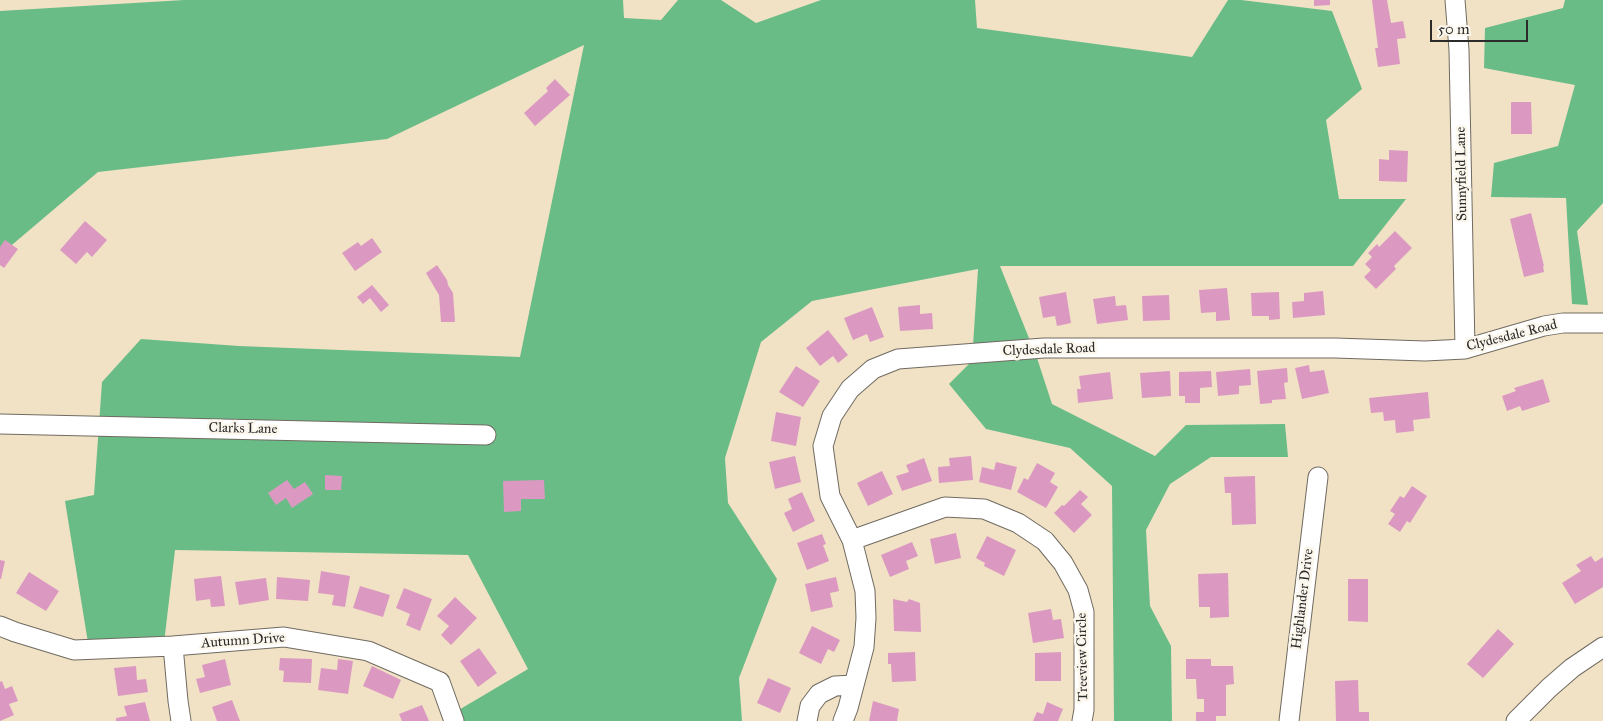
<!DOCTYPE html>
<style>
body{margin:0}
#map{position:relative;width:1603px;height:721px;overflow:hidden;background:#f1e2c5;font-family:"IM FELL Great Primer",serif}
canvas{display:block}
.scale{position:absolute;left:1430px;top:20px;width:98px;height:22px;box-sizing:border-box;border:2px solid #2b2b2b;border-top:0;padding-left:6px;font-size:15px;line-height:18px;white-space:nowrap;color:#2b2b2b;-webkit-text-stroke:4px #fbf7ec;paint-order:stroke}
</style>
<div id="map">
<canvas width="1603" height="721"></canvas>
<div class="scale">50 m</div>
</div>
<script>
const g = document.querySelector('canvas').getContext('2d');
g.lineJoin = 'round';
function paint(path, color) {
  g.fillStyle = color;
  g.fill(path, 'evenodd');
}
function shape(rows) {
  const path = new Path2D();
  for (const r of rows) {
    path.moveTo(r[0], r[1]);
    for (let i = 2; i < r.length; i += 2) path.lineTo(r[i], r[i + 1]);
  }
  return path;
}
function trace(path, color, width, dash) {
  g.strokeStyle = color;
  g.lineWidth = width;
  g.lineCap = dash ? 'butt' : 'round';
  g.setLineDash(dash || []);
  g.stroke(path);
}
function drawText(font, color, halo, rows, align = 'center') {
  g.font = font + ' "IM FELL Great Primer",serif';
  g.lineWidth = 5;
  g.setLineDash([]);
  g.textBaseline = 'middle';
  g.strokeStyle = halo;
  g.fillStyle = color;
  for (const [text, x, y, turn = 0] of rows) {
    g.save();
    g.translate(x, y);
    g.rotate((+turn || 0) * Math.PI / 180);
    g.textAlign = isNaN(turn) ? turn : align;
    if (halo) g.strokeText(text, 0, 0);
    g.fillText(text, 0, 0);
    g.restore();
  }
}
paint(shape([
 [184,0,623,0,624,18,661,20,678,0,721,0,756,23,821,0,975,0,977,28,1192,57,1228,0,1241,0,1332,11,1362,89,1326,120,1339,199,1406,199,1353,266,1000,266,1037,358,1052,404,1155,456,1186,425,1285,424,1288,457,1211,457,1170,484,1146,530,1150,606,1171,646,1172,721,1114,721,1112,486,1070,448,986,429,949,384,972,361,978,269,812,301,761,342,725,458,728,503,777,579,739,678,742,721,458,721,457,711,528,669,468,555,175,550,164,643,89,649,65,501,94,495,102,382,141,339,239,346,520,357,584,45,387,139,98,172,0,255,0,11],
 [1565,0,1603,0,1603,203,1577,231,1588,305,1572,304,1566,198,1491,197,1494,163,1558,146,1575,85,1484,68,1485,28,1563,8]
]), '#6abc87');
paint(shape([
 [1314,0,1330,0,1330,5,1314,6],
 [1372,0,1387,0,1391,23,1403,21,1406,38,1397,39,1400,64,1378,67,1375,48,1378,48],
 [555,79,570,95,535,126,524,113,548,91,546,88],
 [1511,102,1531,102,1532,134,1511,134],
 [1389,150,1408,151,1407,182,1379,181,1379,159,1389,160],
 [1531,213,1544,266,1543,266,1544,272,1524,277,1510,219],
 [85,221,107,240,92,257,87,252,76,264,60,250],
 [1395,231,1412,248,1394,266,1396,269,1376,289,1364,277,1371,270,1365,264,1372,257,1368,253,1377,244,1379,247],
 [372,238,382,252,355,271,342,253,358,242,361,246],
 [5,240,18,249,4,268,0,265,0,247],
 [437,265,447,280,448,285,453,293,455,322,441,322,439,295,426,273],
 [372,285,389,305,381,312,370,298,363,304,357,297],
 [1227,288,1230,320,1216,321,1216,312,1201,313,1199,290],
 [1323,291,1325,315,1293,318,1292,302,1304,301,1304,293],
 [1066,292,1071,323,1057,326,1055,316,1043,318,1039,297],
 [1279,292,1280,319,1269,320,1269,316,1252,316,1251,293],
 [1169,295,1170,320,1143,321,1142,296],
 [1115,296,1116,306,1126,305,1128,320,1097,324,1093,299],
 [920,305,920,314,932,313,933,329,900,331,898,307],
 [872,307,884,337,870,342,867,334,853,340,844,318],
 [828,330,848,355,838,363,833,356,820,366,806,348],
 [1309,365,1310,372,1324,370,1329,393,1302,399,1295,368],
 [796,366,820,381,803,407,779,392],
 [1287,368,1288,382,1284,383,1286,399,1272,400,1272,403,1260,404,1257,371],
 [1250,369,1251,385,1239,386,1239,394,1218,396,1216,372],
 [1170,371,1171,396,1142,398,1140,373],
 [1211,371,1212,387,1200,388,1200,403,1185,403,1185,396,1179,396,1179,372],
 [1110,372,1113,399,1078,403,1077,389,1081,389,1079,376],
 [1543,379,1550,402,1522,411,1520,406,1507,411,1502,396,1516,391,1514,388],
 [1428,392,1430,418,1413,420,1414,431,1396,433,1395,420,1384,421,1383,412,1371,413,1369,398],
 [776,412,801,417,796,446,771,441],
 [795,456,801,482,775,489,769,462],
 [971,456,973,480,939,483,938,467,950,466,949,458],
 [924,458,932,481,902,491,896,476,909,472,906,465],
 [996,462,1017,467,1011,490,979,482,982,467,994,470],
 [1037,463,1055,473,1050,482,1058,487,1046,508,1017,492,1024,478,1028,480],
 [882,471,893,494,868,506,857,483],
 [325,475,342,476,341,490,325,490],
 [1255,476,1256,524,1232,525,1231,493,1225,493,1224,477],
 [287,480,294,489,305,482,313,494,292,508,286,498,276,505,268,493],
 [544,480,545,499,521,499,521,511,504,512,503,481],
 [1412,486,1427,496,1410,523,1407,521,1400,532,1388,524,1395,514,1390,511,1400,496,1404,498],
 [1080,490,1088,497,1081,504,1092,515,1074,533,1054,513,1062,505,1064,506],
 [802,492,815,521,793,532,784,513,792,509,788,499],
 [956,533,961,558,935,564,930,539],
 [822,534,826,544,823,545,829,561,807,570,797,543],
 [987,536,1016,550,1004,576,984,566,985,563,976,558],
 [912,542,918,556,906,561,909,569,890,577,881,555],
 [1591,556,1595,562,1603,557,1603,587,1575,604,1562,583,1581,571,1576,565],
 [0,560,5,561,1,579,0,579],
 [321,571,350,576,345,607,332,605,334,595,318,593],
 [29,572,59,591,46,611,16,593],
 [1228,573,1229,617,1210,618,1210,607,1199,607,1198,574],
 [221,576,225,606,211,607,210,599,196,601,194,579],
 [277,577,310,580,308,601,276,599],
 [836,577,839,591,830,593,833,607,811,612,805,584],
 [266,578,269,600,239,605,235,582],
 [1348,579,1368,579,1368,622,1348,621],
 [360,586,390,595,383,617,353,608],
 [404,588,432,599,420,631,406,625,410,614,396,608],
 [455,597,477,618,451,645,441,635,449,626,437,616],
 [893,599,907,602,909,599,920,603,921,632,894,631],
 [1051,609,1053,620,1061,619,1064,638,1033,643,1028,613],
 [812,626,840,640,834,652,828,649,821,664,799,653],
 [1498,629,1514,644,1483,678,1467,664],
 [479,648,497,673,478,687,460,661],
 [915,652,916,681,892,682,891,664,888,664,888,653],
 [1061,652,1061,681,1035,681,1035,653],
 [280,658,312,659,311,683,283,682,284,671,279,670],
 [225,659,231,685,200,693,196,679,205,677,202,665],
 [338,659,353,661,348,694,318,690,321,668,337,670],
 [1186,659,1211,659,1211,666,1233,666,1234,684,1226,685,1226,716,1216,716,1216,721,1196,721,1196,712,1204,712,1204,699,1197,699,1196,679,1186,679],
 [136,666,137,680,146,679,148,692,118,696,114,668],
 [372,666,401,680,393,699,363,686],
 [768,678,791,688,780,713,757,703],
 [1358,680,1359,712,1369,712,1369,721,1336,721,1335,681],
 [2,681,5,689,12,686,18,701,9,704,14,715,0,721,0,682],
 [232,700,240,721,217,721,212,707],
 [873,701,899,709,897,721,869,721],
 [145,702,150,721,116,721,116,718,127,716,124,706],
 [1047,702,1063,709,1058,721,1033,721,1037,712,1043,714],
 [422,705,429,721,402,721,399,714]
]), '#db99c1');
const minor = shape([
 [1455,0,1459,50,1465,349],
 [0,424,486,435],
 [852,540,945,507,984,509,1018,523,1045,541,1063,563,1078,590,1084,612,1084,710,1082,721],
 [0,626,15,632,74,650,173,646,284,637,368,651,440,682,454,721],
 [173,646,178,701,181,721],
 [807,721,810,706,819,694,835,686,854,685],
 [843,721,848,708,864,647,866,618,865,591,852,540,830,496,823,446,832,416,850,389,873,369,898,359,1044,348,1335,348,1425,351,1465,349,1544,326,1563,323,1603,323],
 [1289,721,1318,477],
 [1516,721,1549,688,1572,668,1603,647]
]);
trace(minor, '#706b61', 21);
trace(minor, '#fff', 19);
drawText('14px', '#2b2b2b', '#fbf7ec', [
 ["Sunnyfield Lane",1462,174,-91],
 ["Clydesdale Road",1512,336,-14],
 ["Clydesdale Road",1049,350,-2],
 ["Clarks Lane",243,429,1],
 ["Highlander Drive",1303,599,-83],
 ["Autumn Drive",243,641,-4],
 ["Treeview Circle",1083,657,-91]
]);
</script>
